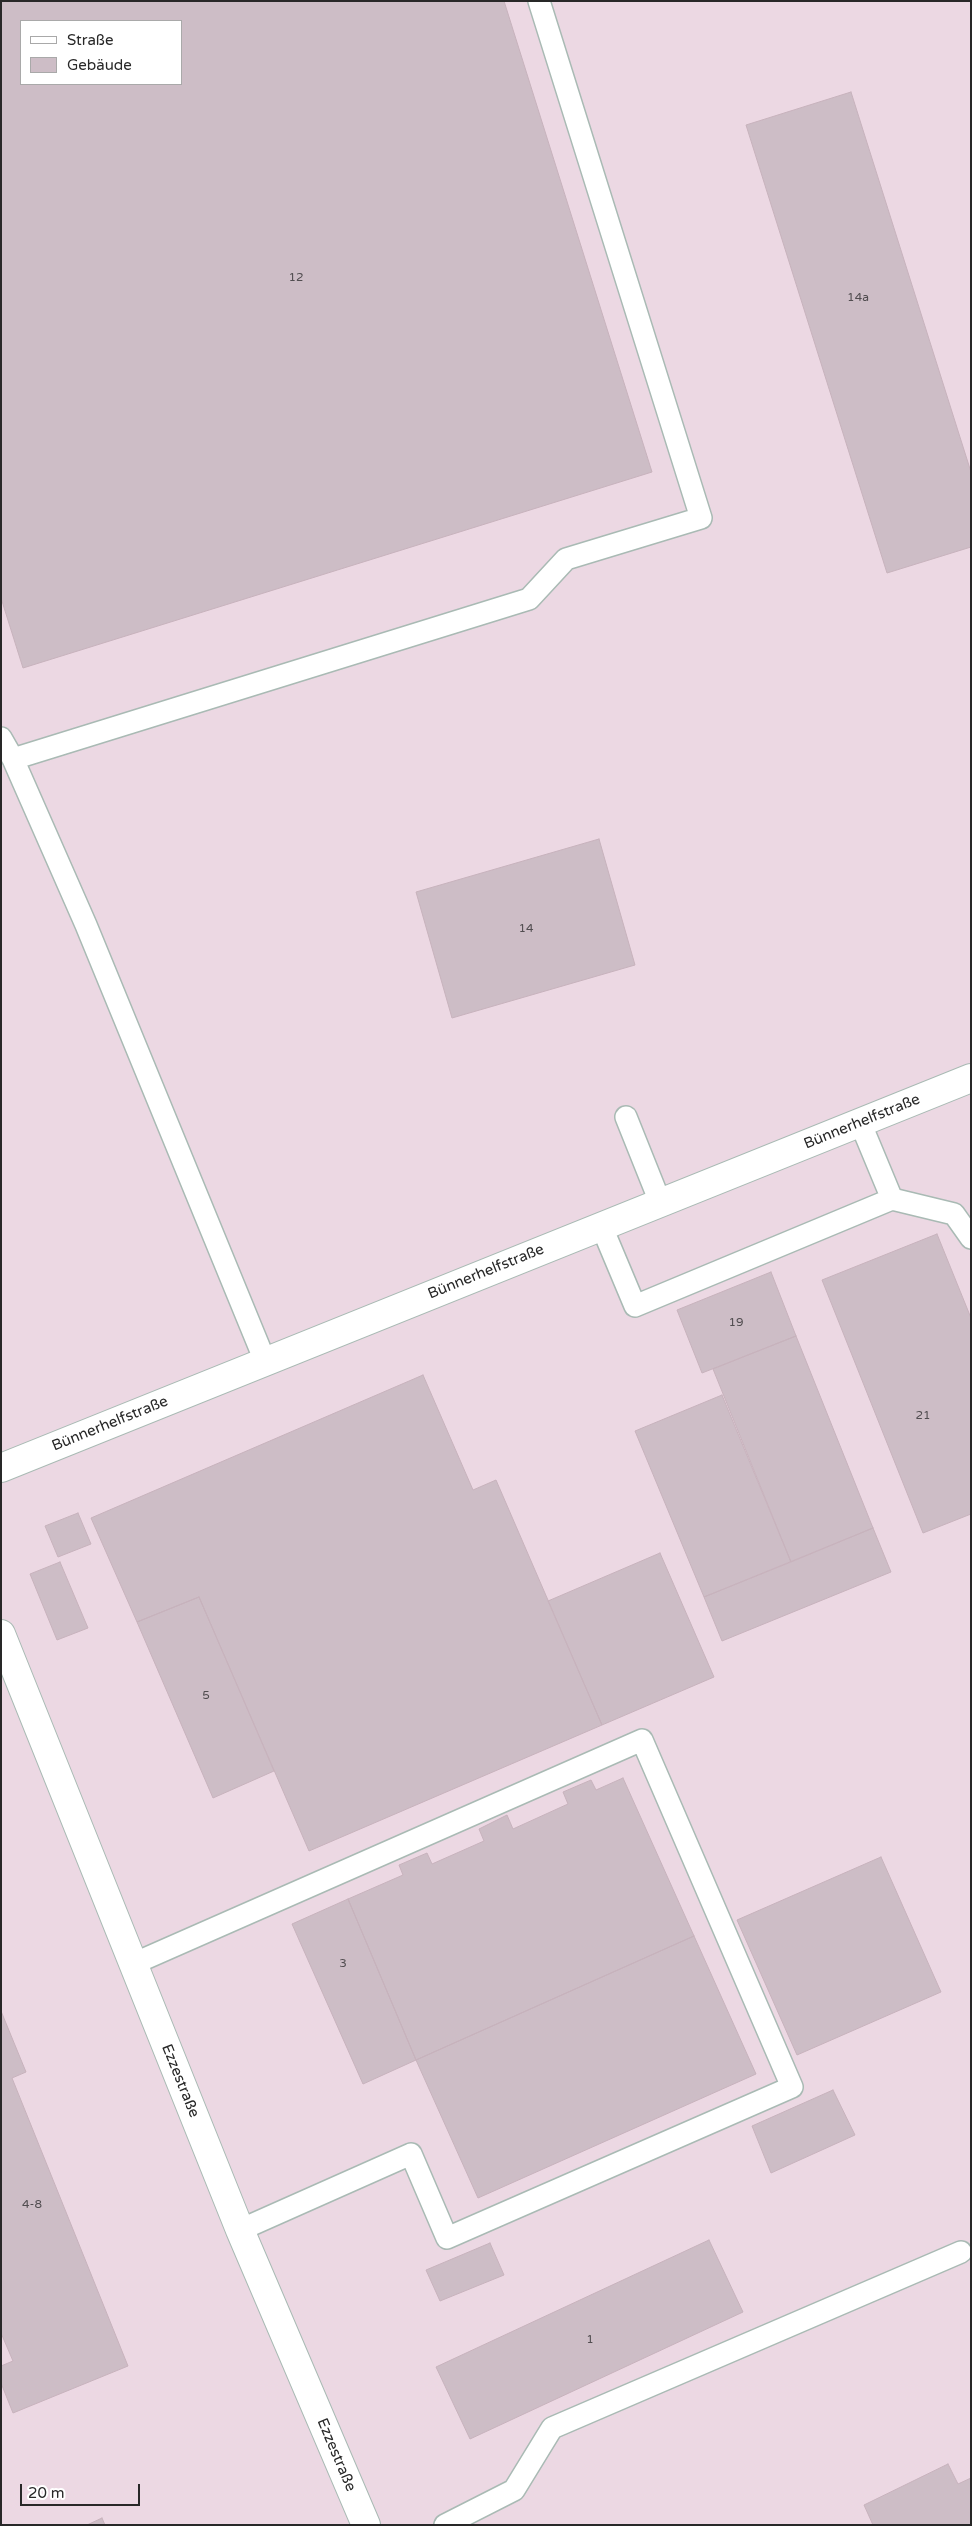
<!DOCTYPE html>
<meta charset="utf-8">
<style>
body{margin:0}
#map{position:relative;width:972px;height:2526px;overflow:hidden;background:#ecd8e3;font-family:"Varela Round",sans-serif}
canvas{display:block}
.frame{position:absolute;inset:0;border:2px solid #282828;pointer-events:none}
.legend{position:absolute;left:20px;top:20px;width:162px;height:65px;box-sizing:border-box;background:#fff;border:1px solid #a9a9a9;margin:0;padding:6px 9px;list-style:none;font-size:15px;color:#282828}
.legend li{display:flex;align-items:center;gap:10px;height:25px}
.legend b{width:25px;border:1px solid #a9a9a9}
.scale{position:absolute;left:20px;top:2484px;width:120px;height:22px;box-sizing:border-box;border:2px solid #282828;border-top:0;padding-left:6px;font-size:15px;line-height:18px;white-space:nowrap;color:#282828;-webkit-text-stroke:4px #fff;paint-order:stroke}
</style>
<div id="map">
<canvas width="972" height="2526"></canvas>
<div class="frame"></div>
<ul class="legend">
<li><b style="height:6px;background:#fff"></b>Straße</li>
<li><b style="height:14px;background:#cdbdc6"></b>Gebäude</li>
</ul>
<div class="scale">20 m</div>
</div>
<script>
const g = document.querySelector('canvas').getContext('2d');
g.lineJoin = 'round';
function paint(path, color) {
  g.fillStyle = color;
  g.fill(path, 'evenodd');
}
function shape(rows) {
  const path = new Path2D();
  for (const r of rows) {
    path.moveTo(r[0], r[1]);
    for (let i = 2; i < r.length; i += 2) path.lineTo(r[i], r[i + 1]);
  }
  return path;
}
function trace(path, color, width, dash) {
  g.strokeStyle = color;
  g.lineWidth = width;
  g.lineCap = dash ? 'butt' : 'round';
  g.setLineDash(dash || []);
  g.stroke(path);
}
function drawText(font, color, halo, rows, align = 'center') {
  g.font = font + ' "Varela Round",sans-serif';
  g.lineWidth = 5;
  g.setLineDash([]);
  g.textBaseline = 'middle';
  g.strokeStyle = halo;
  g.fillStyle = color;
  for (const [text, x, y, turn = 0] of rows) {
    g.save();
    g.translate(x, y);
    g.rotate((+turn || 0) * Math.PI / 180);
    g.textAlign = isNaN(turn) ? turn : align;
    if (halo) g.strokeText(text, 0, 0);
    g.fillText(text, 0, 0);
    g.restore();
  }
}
const building = shape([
 [1,1,504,1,652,472,23,668,1,598,1,1],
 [21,21,181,21,181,84,21,84,21,21],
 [851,92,971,472,971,547,887,573,746,125,851,92],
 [599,839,635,965,452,1018,416,892,599,839],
 [937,1234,971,1318,971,1514,923,1533,822,1280,937,1234],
 [771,1272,796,1336,702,1373,677,1310,771,1272],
 [796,1336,873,1528,791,1562,713,1369,796,1336],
 [423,1375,473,1490,496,1480,602,1725,309,1851,199,1597,137,1622,91,1518,423,1375],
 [722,1395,791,1562,704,1597,635,1431,722,1395],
 [78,1513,91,1544,58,1557,45,1526,78,1513],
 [873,1528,891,1572,722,1641,704,1597,873,1528],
 [660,1553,714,1677,602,1725,548,1601,660,1553],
 [60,1562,88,1628,57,1640,30,1574,60,1562],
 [199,1597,274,1771,213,1798,137,1622,199,1597],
 [623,1778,694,1936,416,2060,348,1899,403,1875,399,1865,427,1853,432,1864,484,1841,479,1829,507,1815,513,1829,568,1804,563,1792,591,1780,596,1790,623,1778],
 [881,1857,941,1992,797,2055,737,1920,881,1857],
 [348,1899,416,2060,363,2084,292,1924,348,1899],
 [694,1936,756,2074,478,2198,416,2060,694,1936],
 [1,2011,26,2072,12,2078,128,2366,13,2413,1,2383,1,2366,13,2361,1,2333,1,2011],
 [833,2090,855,2135,771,2173,752,2126,833,2090],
 [709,2240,743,2312,470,2439,436,2367,709,2240],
 [490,2243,504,2275,440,2301,426,2270,490,2243],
 [948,2464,958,2484,971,2478,971,2525,873,2525,864,2505,948,2464],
 [102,2518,105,2525,87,2525,102,2518]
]);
paint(building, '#cdbdc6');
trace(building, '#c7b2bc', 1);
const service = shape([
 [1,738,13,759,86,925,265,1361],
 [13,759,529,599,566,559,701,518,539,1],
 [626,1117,660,1202],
 [892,1199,954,1214,971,1238],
 [601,1225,635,1306,892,1199,860,1122],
 [133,1964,642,1740,792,2087,447,2238,411,2154,240,2230],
 [445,2525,514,2490,552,2428,961,2252]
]);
const minor = shape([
 [1,1468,971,1078],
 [1,1634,240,2230,366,2525]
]);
trace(service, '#a9bab4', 24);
trace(minor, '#a9bab4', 30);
trace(service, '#fff', 21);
trace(minor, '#fff', 28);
drawText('12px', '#514d50', null, [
 ["12",296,278],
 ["14a",858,298],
 ["14",526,929],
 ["19",736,1323],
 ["21",923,1416],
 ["5",206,1696],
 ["3",343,1964],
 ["4-8",32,2205],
 ["1",590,2340]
]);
drawText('15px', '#282828', '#fff', [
 ["Bünnerhelfstraße",862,1122,-22],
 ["Bünnerhelfstraße",486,1272,-22],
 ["Bünnerhelfstraße",110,1424,-22],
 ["Ezzestraße",180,2081,68],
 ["Ezzestraße",336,2455,67]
]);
</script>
